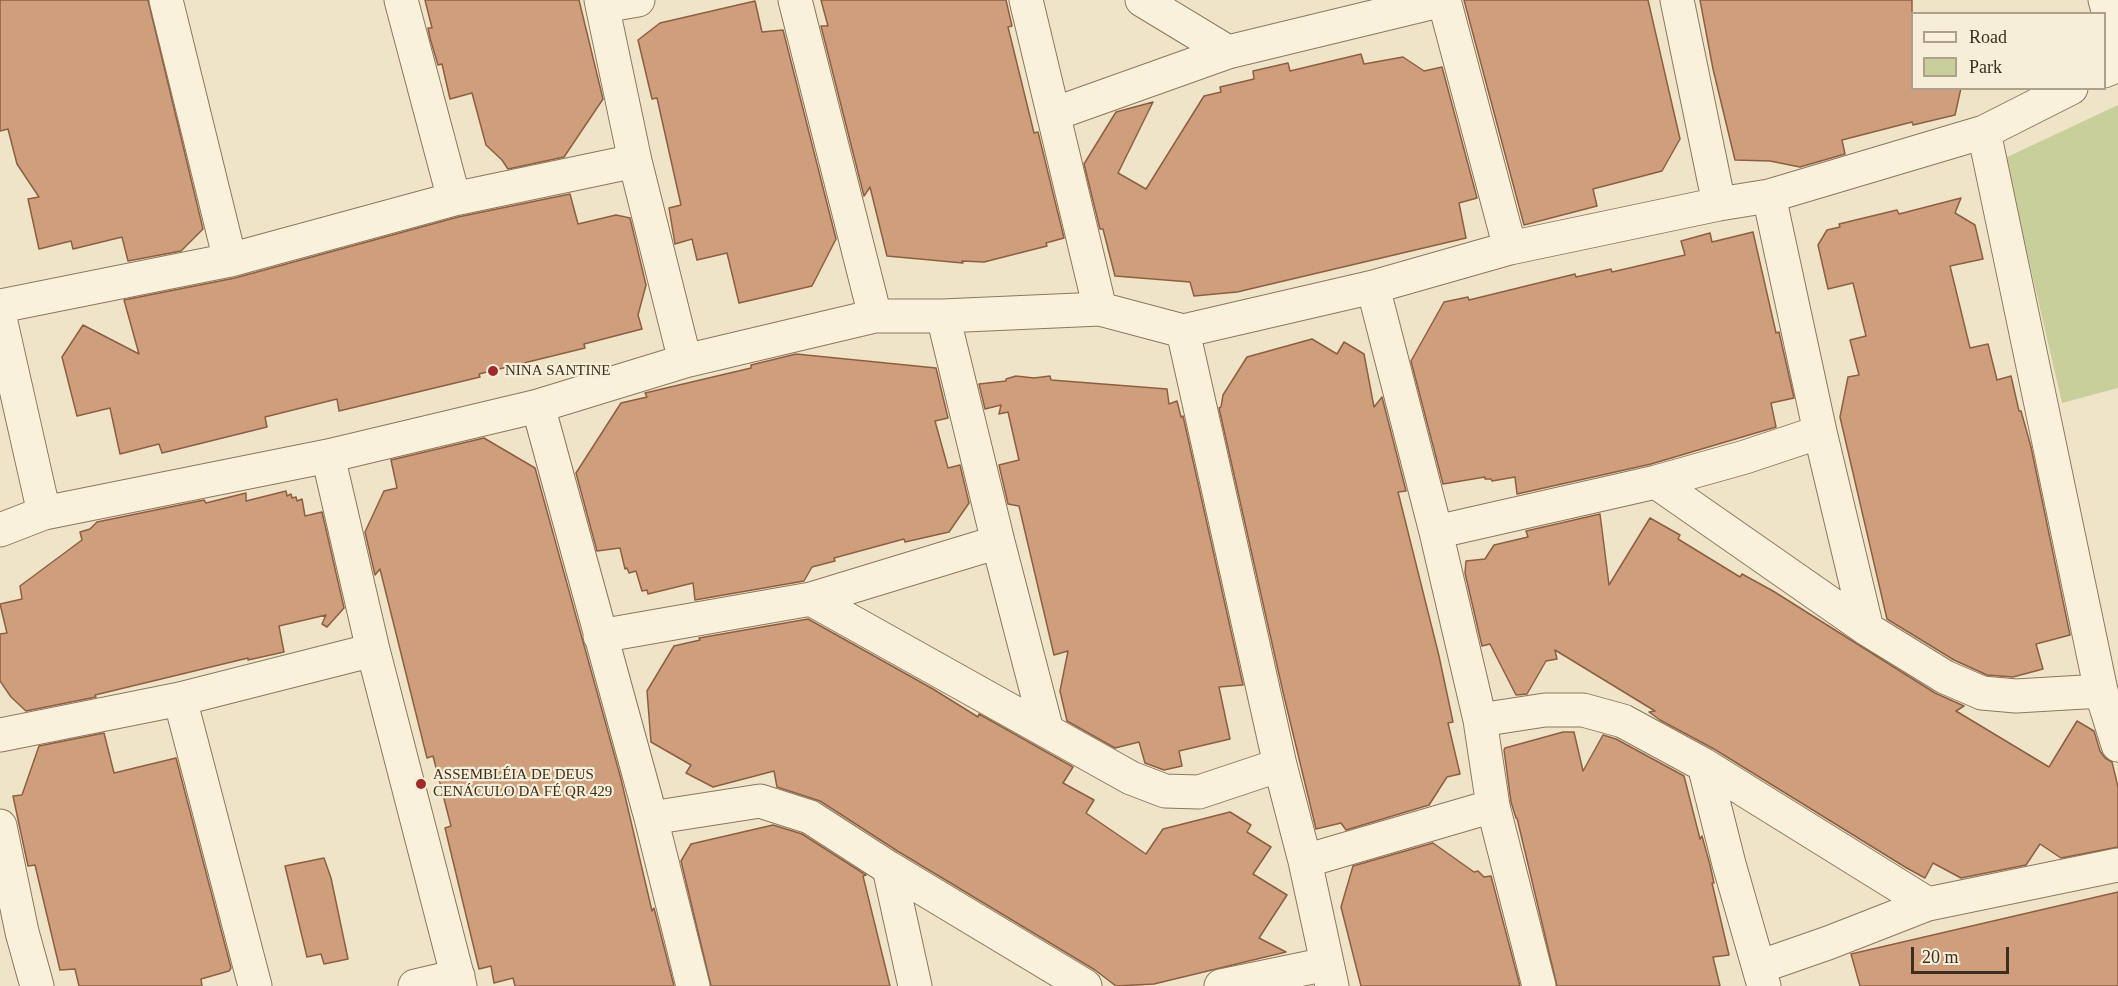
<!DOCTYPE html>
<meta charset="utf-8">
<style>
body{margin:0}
#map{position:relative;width:2118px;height:986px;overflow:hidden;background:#f0e4c8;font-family:Georgia,serif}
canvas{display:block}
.legend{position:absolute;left:1911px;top:12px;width:195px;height:78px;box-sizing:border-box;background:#f7eed8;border:2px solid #ada18e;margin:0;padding:8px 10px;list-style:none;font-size:18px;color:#3d2e20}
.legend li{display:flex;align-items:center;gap:12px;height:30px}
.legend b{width:30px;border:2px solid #ada18e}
.scale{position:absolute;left:1911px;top:947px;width:98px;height:27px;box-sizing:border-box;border:3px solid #3d2e20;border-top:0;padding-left:8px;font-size:18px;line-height:21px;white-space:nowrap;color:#3d2e20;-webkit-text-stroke:4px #f7eed8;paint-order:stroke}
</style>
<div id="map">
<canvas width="2118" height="986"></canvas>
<ul class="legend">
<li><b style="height:8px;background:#faf1dc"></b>Road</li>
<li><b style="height:16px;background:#c9cf9b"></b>Park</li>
</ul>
<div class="scale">20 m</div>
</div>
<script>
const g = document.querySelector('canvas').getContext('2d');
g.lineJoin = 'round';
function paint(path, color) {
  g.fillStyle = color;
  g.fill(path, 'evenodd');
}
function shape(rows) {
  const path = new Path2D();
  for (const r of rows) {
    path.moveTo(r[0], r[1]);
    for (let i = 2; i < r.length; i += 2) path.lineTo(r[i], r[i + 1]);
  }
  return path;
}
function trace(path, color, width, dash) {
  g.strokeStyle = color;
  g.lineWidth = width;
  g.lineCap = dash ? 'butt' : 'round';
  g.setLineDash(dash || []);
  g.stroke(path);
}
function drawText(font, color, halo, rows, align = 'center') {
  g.font = font + ' Georgia,serif';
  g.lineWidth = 4.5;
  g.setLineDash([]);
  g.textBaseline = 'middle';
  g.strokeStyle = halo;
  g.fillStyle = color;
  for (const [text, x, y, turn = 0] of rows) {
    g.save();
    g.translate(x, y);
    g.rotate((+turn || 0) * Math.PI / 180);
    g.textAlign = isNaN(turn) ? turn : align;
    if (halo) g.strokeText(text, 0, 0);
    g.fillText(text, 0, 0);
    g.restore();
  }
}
paint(shape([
 [2118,105,2118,388,2062,403,2005,158]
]), '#c9cf9b');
const building = shape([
 [0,0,148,0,203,229,181,251,128,261,122,237,73,249,71,241,39,249,28,199,39,197,17,164,8,129,0,131,0,0],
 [425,0,579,0,603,99,564,157,508,169,502,160,486,145,472,93,450,99,442,64,438,65,430,38,428,28,432,28,425,0],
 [821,0,1006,0,1012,26,1008,27,1034,133,1038,132,1064,238,1046,243,1047,246,984,262,962,261,963,263,887,256,870,187,864,196,821,26,828,26,821,0],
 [1464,0,1648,0,1680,139,1662,171,1593,189,1597,206,1524,225,1464,0],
 [1700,0,1912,0,1912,88,1961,88,1955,115,1913,125,1912,122,1842,140,1845,154,1800,167,1770,161,1735,160,1713,69,1700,0],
 [755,1,762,32,783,30,836,239,812,286,739,303,727,253,697,260,692,239,675,244,669,208,681,205,657,98,652,99,638,40,660,23,755,1],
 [1361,54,1364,64,1403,57,1424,71,1442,67,1477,198,1459,203,1466,238,1237,292,1194,296,1190,282,1115,276,1103,229,1100,229,1084,164,1116,112,1153,102,1118,173,1146,189,1204,96,1221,92,1220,87,1254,79,1253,71,1288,63,1290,71,1361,54],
 [570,194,578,224,616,215,630,218,646,285,638,315,642,329,584,344,585,348,479,374,480,377,339,411,337,399,265,417,267,427,162,453,159,444,120,454,110,408,77,416,62,357,83,325,139,354,124,300,235,278,458,217,570,194],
 [1961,198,1955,213,1975,225,1983,259,1950,266,1970,348,1988,344,1997,380,2011,376,2019,411,2021,411,2031,447,2070,635,2036,644,2043,669,2013,677,1987,675,1954,660,1887,619,1840,417,1848,377,1859,375,1850,340,1866,336,1853,283,1828,289,1818,245,1827,230,1840,227,1839,224,1897,210,1899,214,1961,198],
 [1753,232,1776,333,1779,332,1794,398,1771,403,1776,427,1651,464,1517,494,1515,477,1492,481,1491,479,1485,479,1485,477,1443,484,1411,361,1444,302,1468,297,1469,300,1575,274,1576,277,1611,269,1612,272,1685,255,1681,241,1710,233,1712,242,1753,232],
 [1312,339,1337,354,1344,342,1364,354,1374,407,1382,397,1406,491,1398,492,1439,656,1453,722,1448,723,1460,774,1447,777,1429,805,1346,830,1341,823,1316,829,1283,692,1219,408,1221,407,1223,395,1247,357,1312,339],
 [796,354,936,368,948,418,935,421,948,468,960,465,969,503,949,532,905,542,904,539,834,558,835,561,812,567,804,581,695,600,693,583,648,594,647,590,642,591,636,571,629,573,627,568,625,569,620,548,597,551,576,473,621,403,647,397,645,393,751,368,751,365,796,354],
 [1016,376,1034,378,1050,376,1051,380,1167,389,1169,404,1177,401,1181,417,1183,416,1243,685,1219,687,1230,739,1179,751,1182,766,1164,770,1145,763,1139,742,1115,748,1067,721,1060,691,1068,651,1054,655,1019,506,1008,504,999,465,1019,460,1008,412,999,414,1001,405,985,409,979,384,1006,381,1006,379,1016,376],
 [484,438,535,468,621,779,652,911,654,908,674,986,515,986,513,978,494,983,491,966,479,969,445,828,451,826,433,756,427,758,380,569,375,575,365,532,384,491,397,488,391,460,484,438],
 [286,491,287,496,291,494,292,498,296,497,297,501,302,499,305,516,322,512,344,608,327,627,322,624,326,615,279,626,284,652,248,660,248,658,95,695,96,697,26,711,11,697,0,681,0,634,7,633,0,604,22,599,20,586,82,540,80,532,90,529,97,522,204,500,206,503,246,493,246,501,286,491],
 [1600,514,1609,585,1650,518,1680,535,1678,539,1740,577,1742,574,1773,591,1935,693,1964,706,1956,711,2049,767,2077,721,2094,731,2100,751,2105,758,2112,762,2118,787,2118,847,2061,858,2040,844,2026,865,1961,878,1933,863,1925,878,1905,867,1714,749,1660,720,1649,712,1655,711,1555,650,1557,659,1546,661,1527,694,1516,695,1490,644,1482,646,1465,573,1466,561,1485,559,1494,545,1528,537,1526,531,1600,514],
 [808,619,933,689,978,717,979,714,1073,767,1063,783,1094,800,1086,813,1146,854,1163,829,1230,812,1251,825,1247,832,1271,847,1253,874,1287,895,1259,938,1286,952,1154,984,1116,986,1095,970,899,852,820,801,777,787,774,771,713,787,686,773,691,765,651,742,647,691,674,646,700,640,699,638,808,619],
 [1563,732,1574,732,1583,771,1603,735,1616,739,1684,776,1700,839,1702,836,1710,865,1714,883,1712,883,1729,955,1713,957,1720,986,1557,986,1517,818,1516,818,1511,802,1504,750,1505,748,1563,732],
 [104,733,114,773,176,758,231,968,229,971,201,979,202,986,79,986,75,969,60,970,35,865,28,866,13,796,22,795,39,746,104,733],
 [773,825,802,834,866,875,863,876,890,986,711,986,681,861,691,844,773,825],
 [1433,843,1474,872,1478,871,1484,877,1491,876,1520,986,1361,986,1341,907,1353,866,1433,843],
 [324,858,331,878,348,959,324,964,321,954,307,957,285,866,324,858],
 [2118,892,2118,986,1860,986,1851,954,2118,892]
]);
paint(building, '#cf9f7d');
trace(building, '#8d5f41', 1.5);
const street = shape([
 [166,0,230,260],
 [401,0,454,199],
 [601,0,635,161,685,361],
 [795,0,875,316],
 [1026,0,1100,309],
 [1142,0,1228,52,1443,0],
 [1444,0,1510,248],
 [1677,0,1719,204],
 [2105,0,2118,45],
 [603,6,638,0],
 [2104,71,2118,65],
 [1054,114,1228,52],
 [1984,132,2101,691,2118,745],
 [1769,196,1820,432,1867,629],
 [1373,287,1436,532,1480,720,1493,806,1539,986],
 [0,306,230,260,454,199,635,161],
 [943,316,998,542,1047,731,1131,778,1165,791,1199,792,1280,765],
 [0,318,44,513],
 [1183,331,1280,765,1305,861,1332,986],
 [538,406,651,818,693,986],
 [328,456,373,650,460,986],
 [1656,482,1867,629,1945,677,1982,693,2016,696,2101,691],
 [0,530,44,513,328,456,538,406,685,361,875,316,943,316,1100,309,1183,331,1373,287,1510,248,1719,204,1769,196,1984,132,2071,88],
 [1436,532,1656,482,1745,457,1820,432],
 [811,599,1047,731],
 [600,636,811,599,998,542],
 [180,699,255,986],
 [1480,720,1545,710,1583,710,1623,721,1704,765,1928,904,2118,865],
 [0,735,180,699,373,650],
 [1704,765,1729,864,1764,986],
 [651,818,760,801,810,817,889,868,1085,986],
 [0,826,22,932,37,986],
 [1305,861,1493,806],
 [889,868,915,986],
 [1759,967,1828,943,1928,904],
 [415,986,458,976],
 [1221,986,1327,964]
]);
trace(street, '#8d765c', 35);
trace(street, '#faf1dc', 33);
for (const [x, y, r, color] of [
 [493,371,6,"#9e2a2b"],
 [421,784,6,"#9e2a2b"]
]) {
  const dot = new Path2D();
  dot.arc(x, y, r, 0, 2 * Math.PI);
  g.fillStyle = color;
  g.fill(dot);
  trace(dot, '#f7eed8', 2);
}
drawText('15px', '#3d2e20', '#f7eed8', [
 ["NINA SANTINE",505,371],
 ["ASSEMBLÉIA DE DEUS",433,775],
 ["CENÁCULO DA FÉ QR 429",433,792]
], 'left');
</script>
